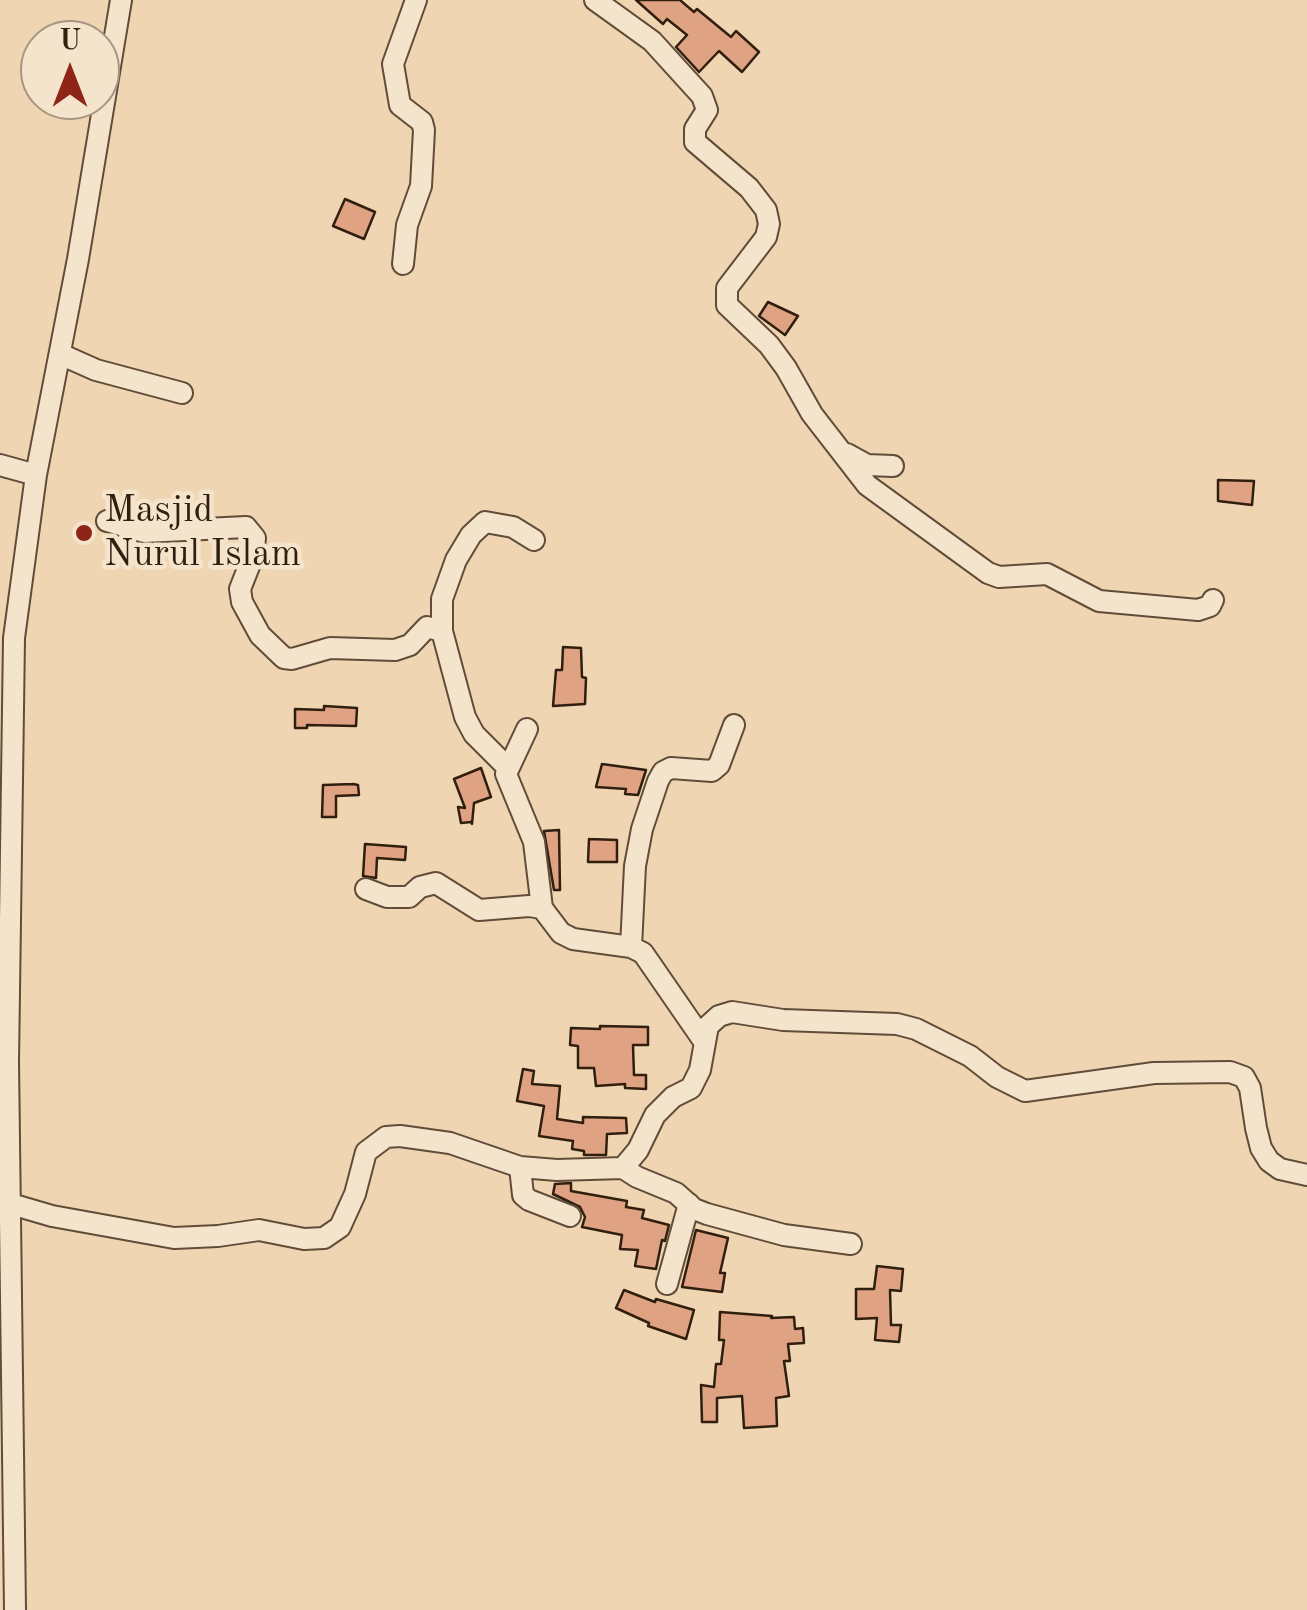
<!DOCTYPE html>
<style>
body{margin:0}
#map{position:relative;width:1307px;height:1610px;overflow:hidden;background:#efd5b1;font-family:"Old Standard TT",serif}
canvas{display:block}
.north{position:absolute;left:20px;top:20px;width:100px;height:100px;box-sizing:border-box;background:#f5e4cc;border:2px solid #a69580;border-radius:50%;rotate:0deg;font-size:28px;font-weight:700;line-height:40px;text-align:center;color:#301f0f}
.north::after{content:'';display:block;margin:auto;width:35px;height:45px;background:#8f2418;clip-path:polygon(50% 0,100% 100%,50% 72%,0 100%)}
</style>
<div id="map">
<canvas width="1307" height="1610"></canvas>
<div class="north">U</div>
</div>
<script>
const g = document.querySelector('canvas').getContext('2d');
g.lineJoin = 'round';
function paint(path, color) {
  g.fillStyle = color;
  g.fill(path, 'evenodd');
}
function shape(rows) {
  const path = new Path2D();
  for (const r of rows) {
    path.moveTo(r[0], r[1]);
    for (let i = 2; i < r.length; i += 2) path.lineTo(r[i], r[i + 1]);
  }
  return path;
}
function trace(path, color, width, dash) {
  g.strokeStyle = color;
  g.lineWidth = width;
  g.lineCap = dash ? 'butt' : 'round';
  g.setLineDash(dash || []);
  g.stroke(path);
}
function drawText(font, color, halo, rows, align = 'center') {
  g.font = font + ' "Old Standard TT",serif';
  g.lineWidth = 9;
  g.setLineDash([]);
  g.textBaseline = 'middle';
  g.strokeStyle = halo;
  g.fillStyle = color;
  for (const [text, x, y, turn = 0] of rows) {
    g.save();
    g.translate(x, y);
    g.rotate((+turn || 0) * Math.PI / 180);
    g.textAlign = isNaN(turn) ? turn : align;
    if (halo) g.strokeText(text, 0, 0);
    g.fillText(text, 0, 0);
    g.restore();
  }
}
const building = shape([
 [636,0,680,0,694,12,697,9,731,37,736,31,759,52,742,72,719,51,699,72,676,47,687,35,667,19,663,24,636,0],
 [345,199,375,212,364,239,333,226,345,199],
 [768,302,798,316,785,335,759,316,768,302],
 [1218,480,1254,481,1252,505,1218,501,1218,480],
 [563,647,581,648,582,677,586,678,585,704,553,706,556,670,562,670,563,647],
 [324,706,357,708,356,726,307,725,307,728,295,728,295,709,324,710,324,706],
 [602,764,646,770,638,795,625,794,626,789,596,787,602,764],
 [481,768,491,797,474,803,472,824,471,822,461,823,458,807,465,808,454,779,481,768],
 [353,784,358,785,359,795,336,796,336,817,322,817,323,785,353,784],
 [559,830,560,890,554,890,544,831,559,830],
 [589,839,617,840,617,862,588,862,589,839],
 [365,844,406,847,405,860,377,858,376,878,363,876,365,844],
 [600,1026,648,1027,648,1045,633,1045,634,1075,646,1075,646,1089,625,1088,625,1084,596,1086,594,1068,578,1068,578,1046,570,1045,571,1028,600,1029,600,1026],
 [523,1069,534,1071,532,1084,560,1086,557,1119,583,1123,583,1117,626,1118,627,1133,607,1134,606,1155,584,1155,584,1151,572,1149,573,1141,539,1136,544,1106,517,1101,523,1069],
 [571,1183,571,1191,627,1201,626,1207,644,1210,642,1218,669,1225,665,1241,662,1240,656,1269,635,1266,638,1250,620,1249,622,1235,582,1227,585,1217,580,1207,553,1194,555,1184,571,1183],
 [696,1230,728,1238,720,1273,725,1273,722,1292,682,1287,696,1230],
 [877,1266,903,1269,901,1291,890,1290,891,1325,901,1325,899,1342,875,1340,877,1318,856,1319,856,1289,874,1289,877,1266],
 [624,1290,655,1302,656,1299,694,1310,686,1339,648,1326,649,1323,616,1308,624,1290],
 [720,1312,772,1316,771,1318,794,1317,795,1329,803,1328,804,1343,788,1344,790,1361,784,1361,789,1396,776,1398,777,1426,744,1428,742,1396,717,1398,717,1422,702,1422,701,1385,714,1387,716,1364,721,1364,724,1340,719,1340,720,1312]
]);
paint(building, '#dfa282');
trace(building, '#301f0f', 2.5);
const minor = shape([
 [595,0,652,41,702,96,707,110,695,129,695,142,749,188,766,210,769,224,766,237,727,288,727,305,769,345,786,368,812,414,867,485,988,573,999,577,1047,574,1099,601,1198,610,1210,606,1213,600],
 [403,264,407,225,421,186,424,130,422,122,400,105,393,64,416,0],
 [60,354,96,370,182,393],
 [847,454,867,465,893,466],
 [0,465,36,475],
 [107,521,144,532,246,527,255,538,253,556,240,589,242,602,260,635,284,658,292,659,330,648,395,650,410,645,427,627,442,631],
 [527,729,506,774,534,842,542,908,561,933,573,939,631,947,643,953,703,1040],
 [507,767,474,734,465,717,442,631,442,599,456,560,471,535,485,522,513,527,534,540],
 [366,889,387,897,409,897,420,887,436,883,479,910,529,906,542,908],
 [631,947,635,866,642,829,658,781,663,772,671,768,712,771,719,765,734,725],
 [520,1167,523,1195,529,1200,570,1216],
 [623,1168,637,1177,676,1193,694,1209,707,1214,784,1235,851,1244],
 [11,1204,52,1216,174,1238,218,1236,259,1230,304,1239,324,1238,340,1227,355,1194,366,1152,386,1137,400,1136,450,1143,520,1167,557,1170,623,1168,638,1150,655,1115,673,1097,691,1088,700,1070,708,1026,719,1016,732,1012,783,1020,897,1024,916,1029,970,1056,997,1077,1025,1091,1154,1073,1230,1072,1244,1077,1250,1088,1256,1128,1261,1148,1269,1161,1280,1169,1307,1175],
 [667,1284,689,1204],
 [15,1610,8,1062,14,638,36,475,78,259,121,0]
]);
trace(minor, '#604c38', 24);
trace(minor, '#f5e4cc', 20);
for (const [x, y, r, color] of [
 [84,533,10,"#8f2418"]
]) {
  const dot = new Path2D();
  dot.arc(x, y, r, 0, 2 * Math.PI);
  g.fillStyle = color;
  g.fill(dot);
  trace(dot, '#f5e4cc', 4);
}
drawText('38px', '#301f0f', '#f5e4cc', [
 ["Masjid",104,511],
 ["Nurul Islam",104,555]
], 'left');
</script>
